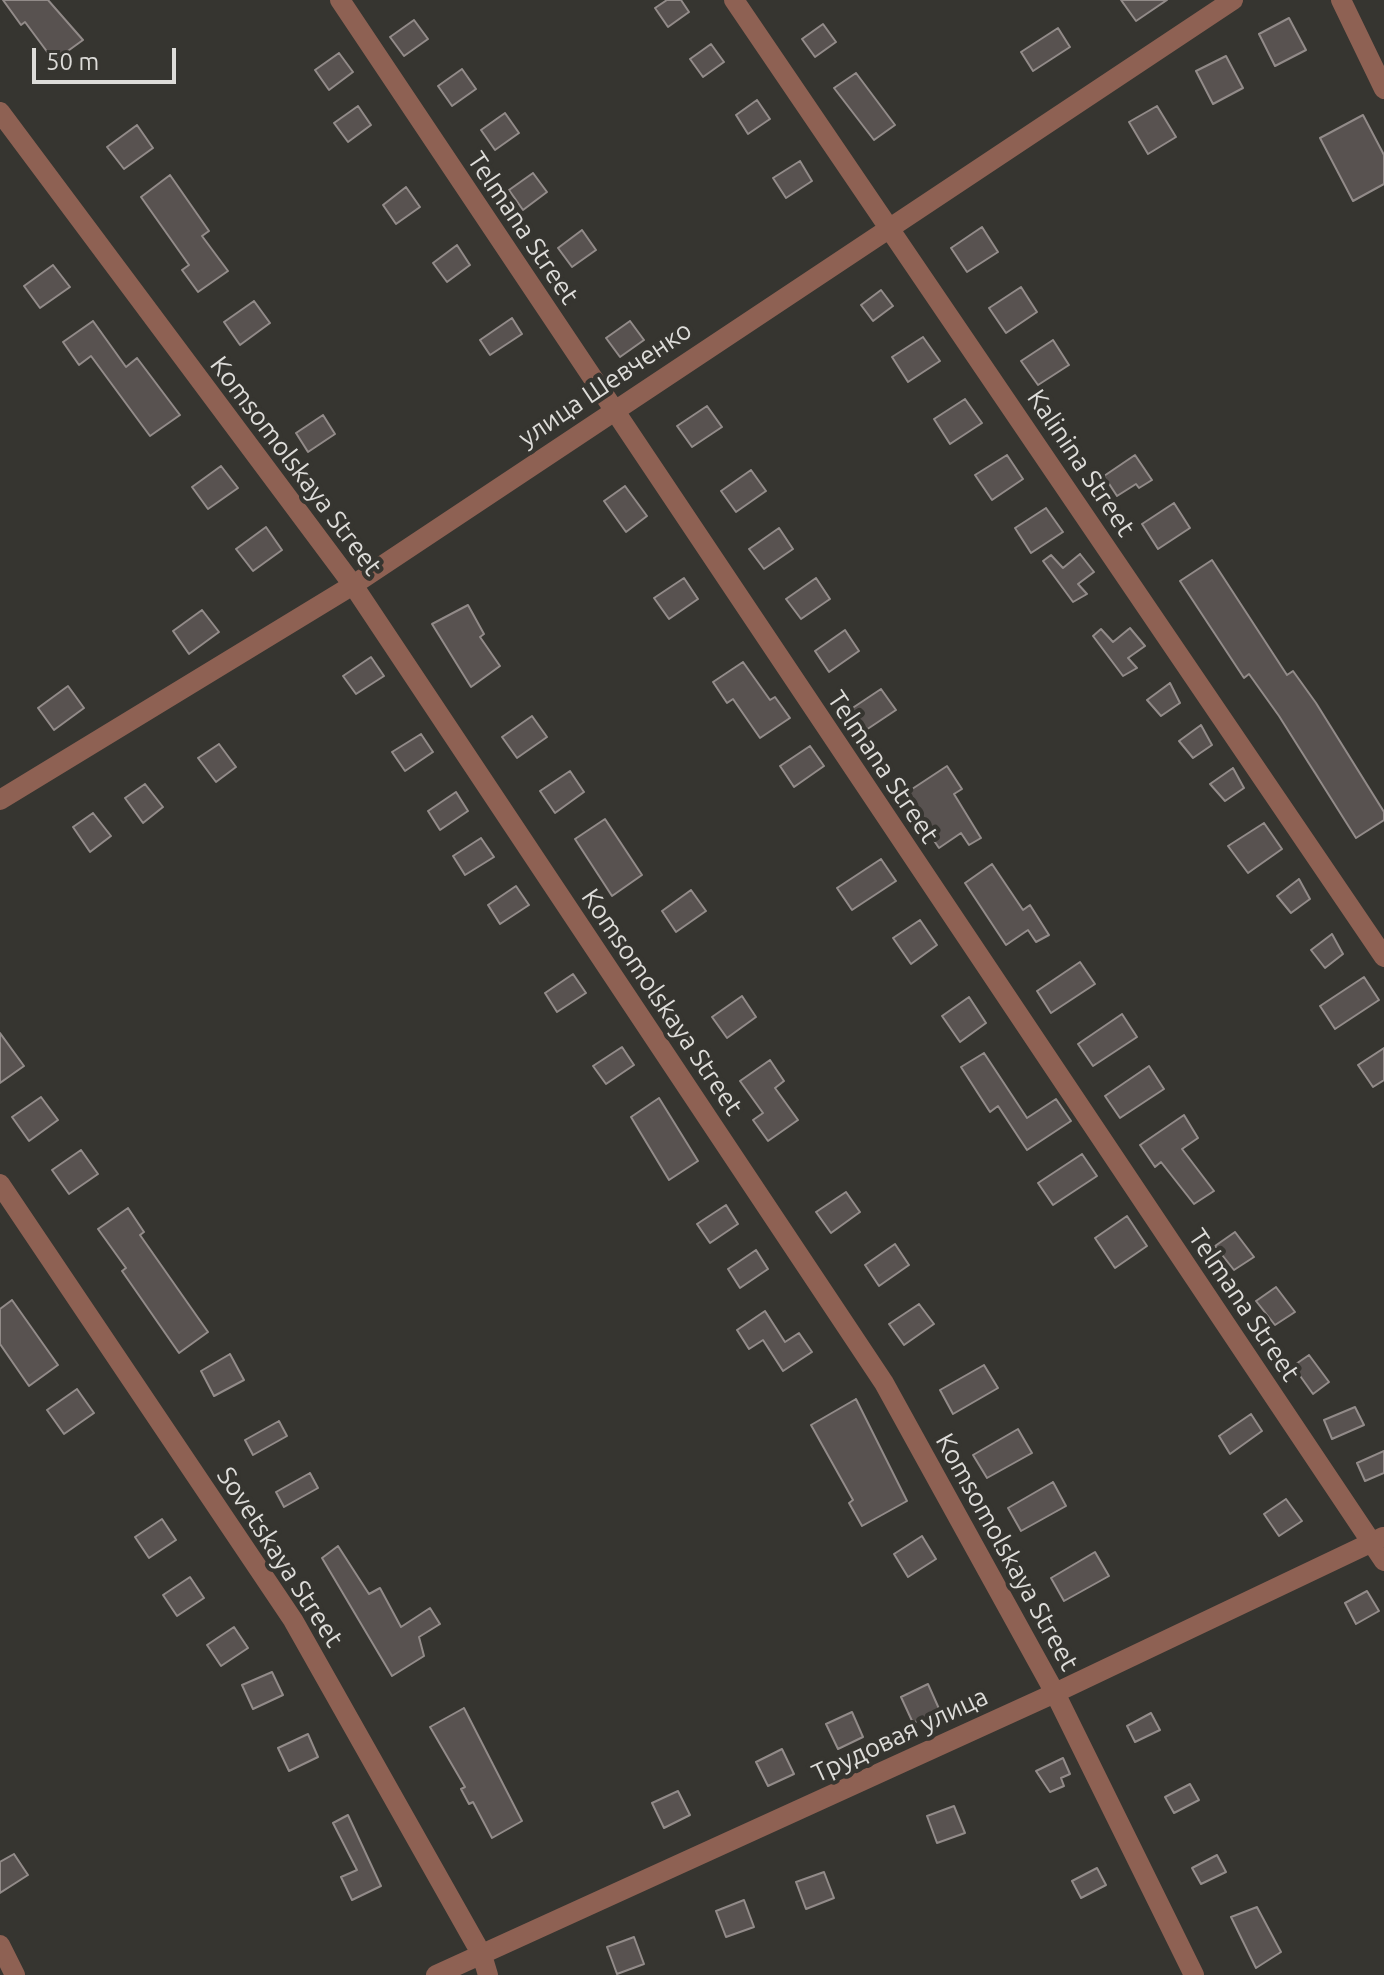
<!DOCTYPE html>
<meta charset="utf-8">
<style>
body{margin:0}
#map{position:relative;width:1384px;height:1975px;overflow:hidden;background:#363530;font-family:Ubuntu,sans-serif}
canvas{display:block}
.scale{position:absolute;left:32px;top:48px;width:144px;height:36px;box-sizing:border-box;border:4px solid #dddcd9;border-top:0;padding-left:10px;font-size:24px;line-height:28px;white-space:nowrap;color:#dddcd9;-webkit-text-stroke:6px #363530;paint-order:stroke}
</style>
<div id="map">
<canvas width="1384" height="1975"></canvas>
<div class="scale">50 m</div>
</div>
<script>
const g = document.querySelector('canvas').getContext('2d');
g.lineJoin = 'round';
function paint(path, color) {
  g.fillStyle = color;
  g.fill(path, 'evenodd');
}
function shape(rows) {
  const path = new Path2D();
  for (const r of rows) {
    path.moveTo(r[0], r[1]);
    for (let i = 2; i < r.length; i += 2) path.lineTo(r[i], r[i + 1]);
  }
  return path;
}
function trace(path, color, width, dash) {
  g.strokeStyle = color;
  g.lineWidth = width;
  g.lineCap = dash ? 'butt' : 'round';
  g.setLineDash(dash || []);
  g.stroke(path);
}
function drawText(font, color, halo, rows, align = 'center') {
  g.font = font + ' Ubuntu,sans-serif';
  g.lineWidth = 8;
  g.setLineDash([]);
  g.textBaseline = 'middle';
  g.strokeStyle = halo;
  g.fillStyle = color;
  for (const [text, x, y, turn = 0] of rows) {
    g.save();
    g.translate(x, y);
    g.rotate((+turn || 0) * Math.PI / 180);
    g.textAlign = isNaN(turn) ? turn : align;
    if (halo) g.strokeText(text, 0, 0);
    g.fillText(text, 0, 0);
    g.restore();
  }
}
const building = shape([
 [3,0,48,0,83,40,54,61,25,22,21,25,3,0],
 [667,0,681,0,689,12,668,27,655,8,667,0],
 [1121,0,1167,0,1136,21,1121,0],
 [1289,18,1306,50,1275,66,1259,34,1289,18],
 [414,20,428,39,404,56,390,37,414,20],
 [823,24,836,42,815,57,802,39,823,24],
 [1058,28,1070,47,1033,71,1021,52,1058,28],
 [711,44,724,62,703,77,690,59,711,44],
 [339,53,353,72,329,90,315,70,339,53],
 [1226,56,1243,88,1213,104,1196,71,1226,56],
 [462,69,476,89,452,106,438,86,462,69],
 [856,73,895,125,874,140,834,88,856,73],
 [757,100,770,119,748,134,736,115,757,100],
 [358,106,371,125,348,142,334,123,358,106],
 [1157,106,1176,137,1148,154,1129,122,1157,106],
 [505,113,519,133,495,150,481,130,505,113],
 [1363,115,1384,155,1384,184,1353,201,1320,138,1363,115],
 [137,125,153,148,124,169,107,147,137,125],
 [800,161,812,181,786,198,773,178,800,161],
 [533,173,547,192,523,210,509,190,533,173],
 [170,175,209,231,202,236,228,271,198,292,182,270,189,265,141,197,170,175],
 [406,187,420,207,396,224,383,205,406,187],
 [982,227,998,252,967,272,951,248,982,227],
 [582,230,596,250,572,267,558,248,582,230],
 [457,245,470,265,447,282,433,263,457,245],
 [53,265,70,287,40,308,24,286,53,265],
 [1021,287,1037,312,1006,333,989,308,1021,287],
 [881,290,893,306,873,321,861,305,881,290],
 [254,301,270,323,240,345,224,322,254,301],
 [512,318,522,334,490,355,480,340,512,318],
 [93,321,126,367,137,358,180,415,150,436,91,356,79,365,63,342,93,321],
 [630,321,644,340,620,357,606,338,630,321],
 [923,337,940,361,908,382,892,357,923,337],
 [1053,340,1069,365,1038,385,1021,361,1053,340],
 [965,399,982,423,950,444,934,419,965,399],
 [707,406,722,427,692,447,677,426,707,406],
 [323,415,335,434,308,452,296,433,323,415],
 [1007,455,1023,479,992,500,975,475,1007,455],
 [1135,455,1152,480,1139,488,1136,484,1117,496,1104,476,1135,455],
 [221,466,238,488,208,509,192,487,221,466],
 [751,470,766,491,736,512,721,491,751,470],
 [625,486,647,516,626,532,604,501,625,486],
 [1174,503,1190,528,1158,549,1142,524,1174,503],
 [1046,508,1063,532,1031,553,1015,528,1046,508],
 [266,527,282,550,253,571,236,549,266,527],
 [779,528,793,549,764,569,749,549,779,528],
 [1080,554,1094,572,1078,584,1087,594,1073,602,1043,561,1051,555,1063,568,1080,554],
 [1212,560,1287,675,1293,671,1316,703,1384,812,1384,820,1356,838,1279,716,1249,674,1244,678,1180,581,1212,560],
 [684,578,698,599,669,619,654,598,684,578],
 [816,578,830,599,801,619,786,599,816,578],
 [468,605,484,634,480,637,500,666,471,687,432,624,468,605],
 [202,610,219,632,189,654,173,631,202,610],
 [1130,628,1145,646,1128,658,1137,668,1123,676,1093,636,1101,629,1113,642,1130,628],
 [845,630,859,651,829,672,815,651,845,630],
 [371,657,384,676,356,694,343,676,371,657],
 [743,662,770,700,775,697,790,718,760,738,733,699,727,703,713,682,743,662],
 [1170,683,1180,703,1161,716,1147,700,1170,683],
 [68,686,84,708,54,730,38,708,68,686],
 [881,689,896,710,866,730,851,709,881,689],
 [532,716,547,737,517,758,502,737,532,716],
 [1201,725,1212,745,1193,758,1179,741,1201,725],
 [421,734,433,752,405,771,392,752,421,734],
 [219,744,236,767,216,782,198,758,219,744],
 [810,746,824,766,794,787,780,766,810,746],
 [947,766,962,789,954,794,981,838,969,845,961,833,939,848,903,795,947,766],
 [1233,768,1244,788,1225,801,1210,784,1233,768],
 [570,771,584,792,555,813,540,791,570,771],
 [145,784,163,807,143,823,125,798,145,784],
 [456,792,468,811,440,830,428,811,456,792],
 [93,813,111,836,90,852,73,827,93,813],
 [605,819,642,875,612,896,575,839,605,819],
 [1264,823,1282,849,1248,873,1228,846,1264,823],
 [481,838,494,857,465,875,453,856,481,838],
 [881,859,896,881,852,910,837,888,881,859],
 [992,864,1023,910,1030,905,1049,935,1036,942,1028,930,1006,945,965,883,992,864],
 [1299,879,1310,899,1291,913,1277,896,1299,879],
 [516,886,529,905,500,924,488,905,516,886],
 [691,890,706,911,676,932,662,911,691,890],
 [920,920,937,945,911,964,893,938,920,920],
 [1332,934,1343,954,1325,968,1311,950,1332,934],
 [1080,962,1095,984,1051,1013,1037,991,1080,962],
 [573,974,586,993,557,1012,545,993,573,974],
 [1364,977,1379,1000,1335,1029,1320,1006,1364,977],
 [742,996,756,1017,727,1038,712,1017,742,996],
 [969,997,986,1023,960,1042,942,1016,969,997],
 [1122,1014,1137,1037,1093,1066,1078,1044,1122,1014],
 [0,1033,24,1066,0,1083,0,1033],
 [622,1047,634,1065,606,1084,593,1066,622,1047],
 [1384,1048,1384,1080,1373,1087,1358,1065,1384,1048],
 [984,1053,1027,1118,1056,1099,1071,1121,1027,1150,998,1106,990,1112,961,1067,984,1053],
 [770,1060,784,1081,775,1088,798,1120,768,1141,753,1120,763,1113,740,1081,770,1060],
 [1149,1066,1164,1089,1120,1118,1105,1096,1149,1066],
 [41,1097,58,1120,29,1141,12,1117,41,1097],
 [659,1098,698,1161,669,1180,631,1117,659,1098],
 [1184,1115,1198,1138,1182,1149,1214,1191,1194,1204,1161,1162,1155,1167,1140,1145,1184,1115],
 [81,1150,98,1174,69,1194,52,1170,81,1150],
 [1082,1154,1097,1176,1053,1205,1038,1183,1082,1154],
 [846,1192,860,1212,831,1233,816,1212,846,1192],
 [726,1205,738,1224,710,1243,697,1224,726,1205],
 [128,1208,144,1232,140,1235,208,1332,179,1353,122,1271,126,1268,98,1229,128,1208],
 [1127,1216,1147,1246,1115,1268,1095,1238,1127,1216],
 [1235,1232,1254,1257,1234,1270,1215,1246,1235,1232],
 [895,1244,909,1265,879,1286,865,1265,895,1244],
 [756,1250,768,1269,740,1288,728,1269,756,1250],
 [1276,1287,1295,1312,1275,1325,1256,1301,1276,1287],
 [12,1300,58,1365,29,1386,0,1344,0,1309,12,1300],
 [919,1304,934,1324,904,1345,889,1324,919,1304],
 [765,1311,785,1342,799,1333,812,1352,783,1371,763,1340,749,1349,737,1330,765,1311],
 [230,1354,244,1380,214,1396,201,1371,230,1354],
 [1309,1355,1329,1382,1313,1394,1293,1366,1309,1355],
 [984,1365,998,1388,953,1414,940,1390,984,1365],
 [77,1389,94,1413,64,1434,47,1410,77,1389],
 [856,1399,907,1501,862,1526,849,1503,853,1500,811,1425,856,1399],
 [1355,1407,1364,1425,1332,1439,1324,1420,1355,1407],
 [1251,1414,1262,1431,1230,1454,1219,1436,1251,1414],
 [279,1421,287,1436,253,1455,245,1440,279,1421],
 [1018,1429,1032,1453,987,1478,973,1455,1018,1429],
 [1384,1451,1384,1473,1365,1481,1357,1463,1384,1451],
 [310,1473,318,1488,284,1507,276,1492,310,1473],
 [1053,1482,1066,1506,1021,1531,1008,1508,1053,1482],
 [1286,1499,1302,1521,1279,1536,1264,1514,1286,1499],
 [162,1519,176,1540,149,1558,135,1537,162,1519],
 [922,1536,936,1559,908,1577,894,1554,922,1536],
 [338,1546,369,1594,380,1588,401,1627,430,1608,440,1624,419,1637,424,1656,392,1676,322,1558,338,1546],
 [1095,1552,1109,1576,1064,1601,1051,1578,1095,1552],
 [190,1577,204,1598,177,1616,163,1595,190,1577],
 [1367,1591,1379,1611,1356,1624,1345,1603,1367,1591],
 [234,1627,248,1648,221,1666,207,1645,234,1627],
 [272,1672,283,1695,253,1709,242,1685,272,1672],
 [928,1684,940,1711,913,1723,901,1697,928,1684],
 [464,1708,522,1821,492,1838,473,1802,469,1804,461,1789,465,1787,430,1727,464,1708],
 [852,1712,863,1737,838,1749,826,1724,852,1712],
 [1151,1713,1160,1730,1135,1742,1127,1726,1151,1713],
 [308,1734,318,1757,289,1771,278,1748,308,1734],
 [782,1749,794,1774,768,1786,756,1762,782,1749],
 [1063,1758,1070,1774,1061,1778,1064,1786,1050,1792,1036,1771,1063,1758],
 [1190,1784,1199,1800,1174,1813,1165,1797,1190,1784],
 [678,1791,690,1815,664,1828,652,1803,678,1791],
 [954,1806,965,1833,937,1843,927,1816,954,1806],
 [348,1815,381,1886,352,1900,341,1877,357,1870,333,1823,348,1815],
 [14,1854,28,1875,0,1893,0,1862,14,1854],
 [1217,1855,1226,1872,1201,1884,1192,1868,1217,1855],
 [1097,1868,1106,1885,1081,1898,1072,1881,1097,1868],
 [824,1872,834,1898,806,1909,796,1882,824,1872],
 [744,1900,754,1927,726,1937,716,1911,744,1900],
 [1257,1907,1281,1952,1256,1968,1231,1917,1257,1907],
 [634,1937,644,1964,617,1974,607,1947,634,1937]
]);
paint(building, '#585250');
trace(building, '#928b89', 2);
trace(shape([
 [340,0,1384,1561],
 [734,0,1384,957],
 [1341,0,1384,89],
 [0,112,353,585,884,1383,1055,1693,1194,1975],
 [0,800,353,585,1233,0],
 [0,1184,293,1620,482,1955,488,1975],
 [0,1945,15,1975],
 [436,1975,1055,1693,1383,1537]
]), '#8e6153', 20);
drawText('26px', '#dddcd9', '#363530', [
 ["Telmana Street",523,228,56],
 ["улица Шевченко",605,384,-34],
 ["Kalinina Street",1081,463,56],
 ["Komsomolskaya Street",296,466,53],
 ["Telmana Street",883,767,56],
 ["Komsomolskaya Street",662,1002,56],
 ["Telmana Street",1244,1305,56],
 ["Komsomolskaya Street",1007,1552,61],
 ["Sovetskaya Street",280,1557,57],
 ["Трудовая улица",900,1735,-25]
]);
</script>
